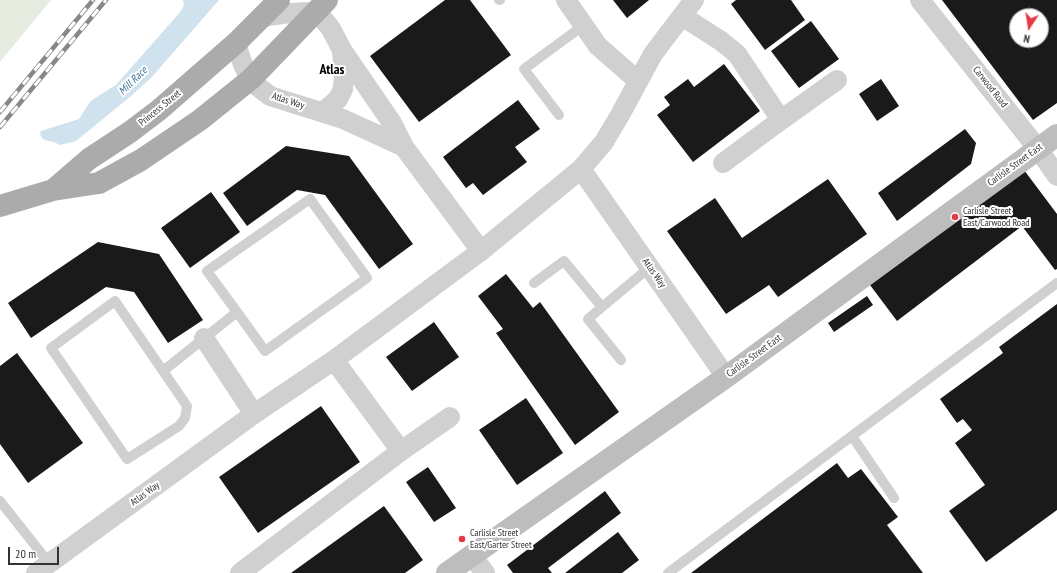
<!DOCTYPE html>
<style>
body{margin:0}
#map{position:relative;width:1057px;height:573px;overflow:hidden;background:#fff;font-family:"PT Sans Narrow",sans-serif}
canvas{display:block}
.north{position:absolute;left:1009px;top:8px;width:40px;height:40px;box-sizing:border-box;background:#fff;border:1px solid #adadad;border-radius:50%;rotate:192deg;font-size:11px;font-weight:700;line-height:16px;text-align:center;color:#333}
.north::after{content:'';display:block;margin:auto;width:14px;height:18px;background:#e63946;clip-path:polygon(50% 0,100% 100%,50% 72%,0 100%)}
.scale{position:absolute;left:8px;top:547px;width:51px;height:18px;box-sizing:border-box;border:2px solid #333;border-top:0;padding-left:5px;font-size:12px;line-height:14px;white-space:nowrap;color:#333;-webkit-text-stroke:3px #fff;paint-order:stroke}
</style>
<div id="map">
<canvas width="1057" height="573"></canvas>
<div class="north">N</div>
<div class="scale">20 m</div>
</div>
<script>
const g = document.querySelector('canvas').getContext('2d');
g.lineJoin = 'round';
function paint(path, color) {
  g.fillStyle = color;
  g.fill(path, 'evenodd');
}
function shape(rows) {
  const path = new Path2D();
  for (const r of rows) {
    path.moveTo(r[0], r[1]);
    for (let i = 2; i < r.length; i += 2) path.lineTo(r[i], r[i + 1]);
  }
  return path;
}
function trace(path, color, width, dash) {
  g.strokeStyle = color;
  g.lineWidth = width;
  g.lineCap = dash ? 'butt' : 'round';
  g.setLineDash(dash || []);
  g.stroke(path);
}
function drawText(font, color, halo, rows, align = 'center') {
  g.font = font + ' "PT Sans Narrow",sans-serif';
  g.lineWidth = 4;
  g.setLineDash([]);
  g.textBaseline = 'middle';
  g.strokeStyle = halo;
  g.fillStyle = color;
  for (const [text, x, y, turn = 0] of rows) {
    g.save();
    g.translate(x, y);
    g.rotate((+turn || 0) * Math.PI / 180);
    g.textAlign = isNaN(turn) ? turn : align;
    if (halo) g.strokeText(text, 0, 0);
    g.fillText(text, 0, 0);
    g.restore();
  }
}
paint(shape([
 [0,0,51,0,0,62]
]), '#e6ecdf');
paint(shape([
 [183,0,219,0,151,78,131,96,76,141,60,145,54,142,45,140,42,138,40,134,41,131,79,119,90,102,95,98,116,85,181,11,184,5]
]), '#cfe2ee');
paint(shape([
 [445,0,470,0,511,55,419,122,370,56],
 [613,0,649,0,627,18],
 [736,0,791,0,805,20,765,50,731,4],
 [942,0,1057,0,1057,103,1033,120],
 [1017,16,1041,16,1041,40,1017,40],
 [811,21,839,59,799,88,771,51],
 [724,64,760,111,693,162,657,115,670,105,664,97,688,79,694,87],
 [881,79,899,106,877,121,859,94],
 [518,100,540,129,515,147,527,162,483,195,473,183,466,188,443,157],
 [965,129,976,143,971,164,897,221,878,193],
 [286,146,349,156,413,244,379,269,325,195,297,190,247,226,223,193],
 [1024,170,1057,214,1057,269,1055,270,1022,226,897,321,870,285],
 [828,179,867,234,778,297,769,285,726,314,667,231,715,198,742,238],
 [211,192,240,232,190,268,161,228],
 [98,242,159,254,203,320,168,343,134,292,106,287,31,338,8,303],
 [506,274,533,308,540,302,619,412,575,445,496,333,503,329,478,296],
 [867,296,873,305,834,332,828,323],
 [1057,304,1057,510,986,562,949,511,985,485,955,443,972,430,963,419,957,423,940,399,1003,353,999,347],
 [434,322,459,357,412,391,386,357],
 [17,353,83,443,28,483,0,444,0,366],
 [526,398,563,453,517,485,479,430],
 [321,406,360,462,258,533,219,477],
 [837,463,848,478,861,469,898,517,887,525,923,573,691,573],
 [428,467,456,508,434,522,406,482],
 [605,491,621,513,548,568,552,573,513,573,507,565],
 [384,506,423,560,405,573,291,573],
 [618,532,639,560,622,573,565,573]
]), '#1a1a1a');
trace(shape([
 [499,0,500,0],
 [559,115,524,69,584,25],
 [534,283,564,261,602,307,650,267],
 [115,301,187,406,185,418,179,426,127,459,51,348,115,301],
 [602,307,588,319,621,360],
 [163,371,237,312,207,271,310,199,367,278,265,351,237,312],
 [852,436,894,498],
 [0,501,49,563],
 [668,573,1057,283]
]), '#d0d0d0', 10);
trace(shape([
 [566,0,598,46,638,81],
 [920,0,1038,149,1057,176],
 [682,16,721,41,737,54,781,120,723,163],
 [237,42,239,53,244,67,251,79,257,86,270,96,343,119,404,147],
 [323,112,338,99,343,89,344,71,342,52],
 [781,120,837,80],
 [581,169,726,377],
 [481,251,581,169,604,142,620,115,653,54,694,0],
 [204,338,254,414],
 [334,360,401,451,450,417],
 [471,555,485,573],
 [36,573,254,414,334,360,481,251,404,147,392,123,342,50,331,29,324,20,316,13,309,12,290,13,261,17],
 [240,573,401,451]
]), '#d0d0d0', 20);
trace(shape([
 [447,573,726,377,1057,135]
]), '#bdbdbd', 22);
trace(shape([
 [53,190,89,159,130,132,159,110,237,42,279,0],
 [0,206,53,190,99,183,141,160,200,120,251,79,327,0]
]), '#ababab', 22);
const rail = shape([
 [0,112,93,0],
 [0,127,106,0]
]);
trace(rail, '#888', 4.5);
trace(rail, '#fff', 3, [9]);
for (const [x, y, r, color] of [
 [955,217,4,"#e63946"],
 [462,539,4,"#e63946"]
]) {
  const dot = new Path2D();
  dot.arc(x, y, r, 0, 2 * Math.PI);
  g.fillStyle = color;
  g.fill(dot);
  trace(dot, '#fff', 1.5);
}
drawText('10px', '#333', '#fff', [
 ["Carwood Road",990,87,52],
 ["Atlas Way",288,101,18],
 ["Princess Street",160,108,-39],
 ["Carlisle Street East",1015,165,-36],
 ["Atlas Way",654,273,55],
 ["Carlisle Street East",754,356,-36],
 ["Atlas Way",145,494,-36]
]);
drawText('10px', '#333', '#fff', [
 ["Carlisle Street",963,211],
 ["East/Carwood Road",963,223],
 ["Carlisle Street",470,533],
 ["East/Garter Street",470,545]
], 'left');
drawText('italic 11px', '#3f7597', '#fff', [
 ["Mill Race",133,81,-44]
]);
drawText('bold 14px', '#000', '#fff', [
 ["Atlas",332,70]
]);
</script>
